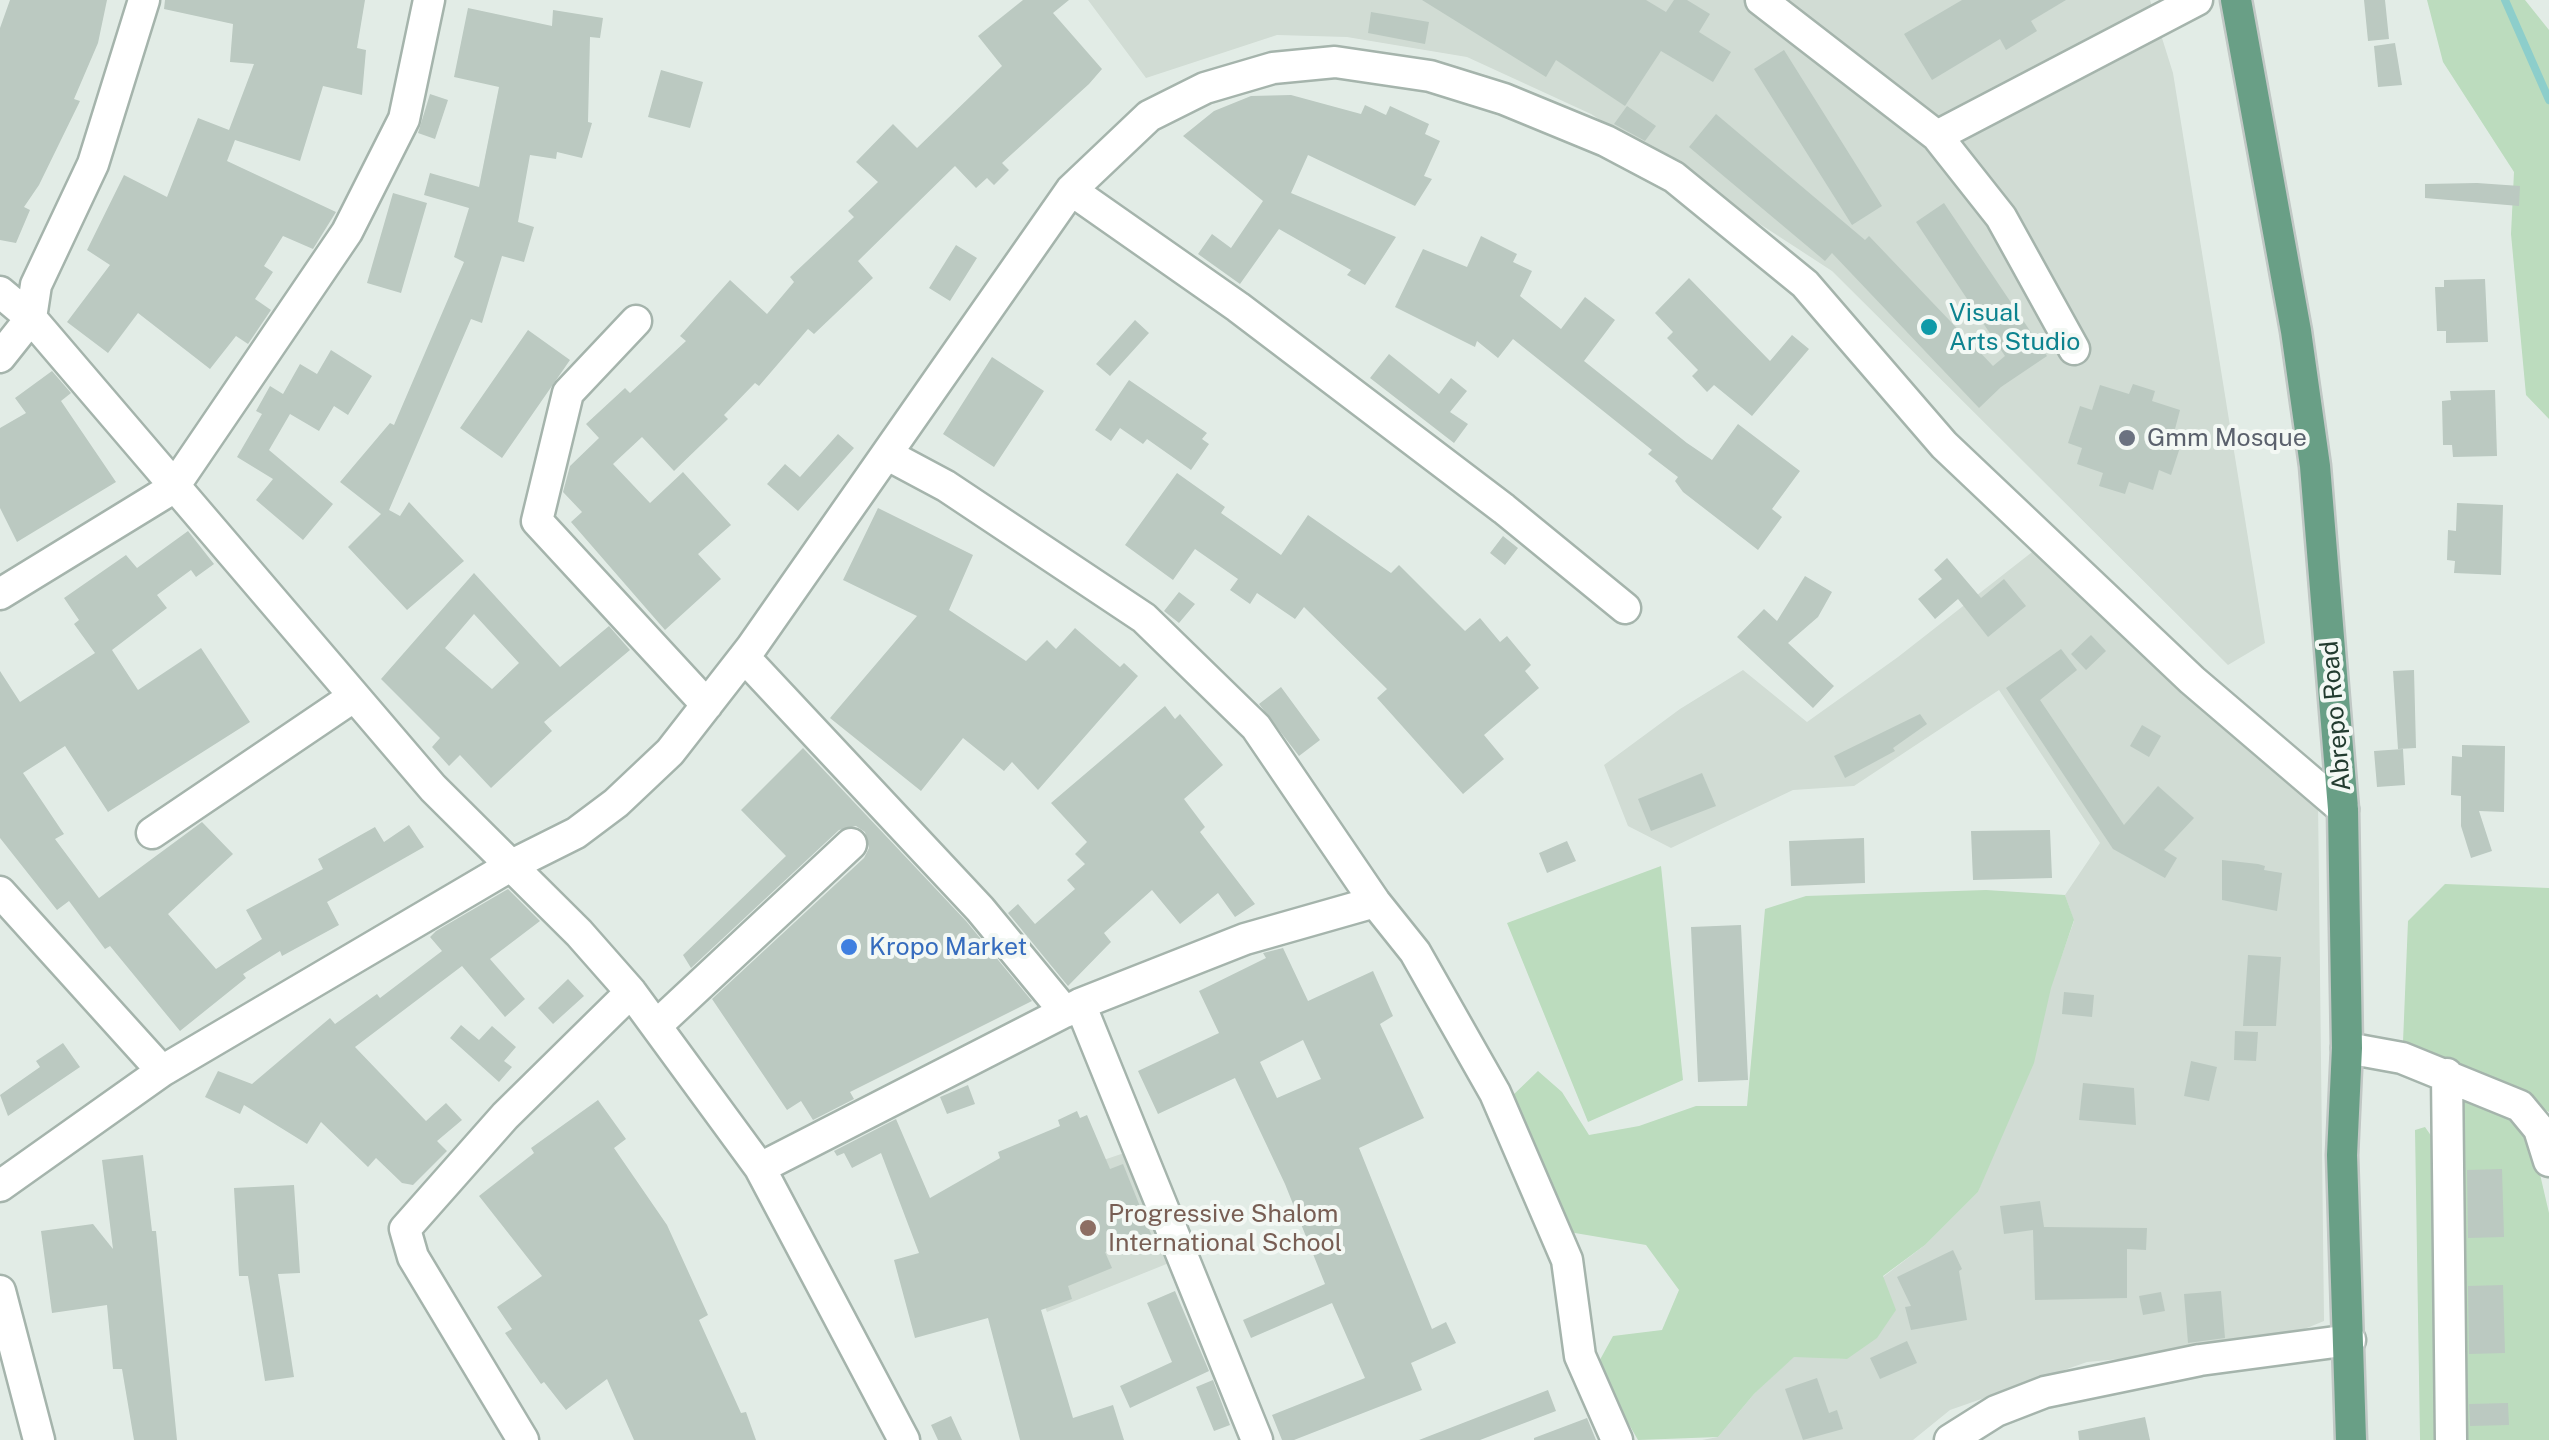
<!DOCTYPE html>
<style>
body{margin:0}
canvas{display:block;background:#e2ece6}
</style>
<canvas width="2549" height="1440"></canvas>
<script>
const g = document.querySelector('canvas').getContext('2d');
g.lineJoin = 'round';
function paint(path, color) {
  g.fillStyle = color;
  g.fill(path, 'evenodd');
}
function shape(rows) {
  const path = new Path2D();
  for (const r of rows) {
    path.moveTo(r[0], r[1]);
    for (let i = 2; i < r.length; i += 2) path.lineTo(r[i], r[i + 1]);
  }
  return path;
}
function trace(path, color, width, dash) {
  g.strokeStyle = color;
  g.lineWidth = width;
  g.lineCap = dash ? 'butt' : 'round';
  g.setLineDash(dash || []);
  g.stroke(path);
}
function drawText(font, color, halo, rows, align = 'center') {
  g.font = font + ' "Public Sans",sans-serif';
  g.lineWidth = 8;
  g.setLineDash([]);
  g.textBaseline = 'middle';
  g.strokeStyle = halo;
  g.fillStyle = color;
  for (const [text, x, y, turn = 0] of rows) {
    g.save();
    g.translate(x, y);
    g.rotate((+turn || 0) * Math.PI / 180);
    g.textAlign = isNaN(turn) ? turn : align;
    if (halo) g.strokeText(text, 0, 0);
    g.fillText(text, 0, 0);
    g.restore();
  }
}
paint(shape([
 [1088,0,2150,0,2173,73,2265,643,2228,665,1832,271,1591,114,1467,57,1347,37,1277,35,1146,78],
 [2036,549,2318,800,2324,1321,2263,1346,2087,1362,1950,1410,1913,1440,1702,1440,1718,1437,1754,1394,1794,1356,1847,1359,1883,1277,1925,1245,1978,1192,2074,921,2065,895,2100,843,1999,690,1854,786,1793,790,1671,848,1628,826,1604,765,1680,709,1743,670,1807,722,1898,657],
 [1127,1152,1174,1261,1047,1312,1004,1194]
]), '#d1dcd4');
paint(shape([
 [2427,0,2525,0,2549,30,2549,419,2526,395,2511,234,2514,172,2443,62],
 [1661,866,1683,1080,1588,1122,1507,923],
 [2445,884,2549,888,2549,1112,2403,1042,2408,921],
 [1986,890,2065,895,2074,920,2051,988,2034,1063,1978,1192,1925,1245,1883,1276,1896,1310,1877,1338,1847,1359,1794,1357,1754,1394,1718,1437,1638,1440,1596,1367,1613,1336,1662,1330,1679,1290,1646,1245,1569,1232,1510,1098,1538,1071,1562,1092,1589,1135,1639,1126,1696,1106,1747,1106,1765,909,1806,896],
 [2457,1096,2469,1096,2529,1127,2549,1213,2549,1440,2465,1440],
 [2425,1127,2441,1150,2443,1440,2420,1440,2415,1130]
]), '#bcdcbe');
trace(shape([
 [2505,0,2549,100]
]), '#8dcecb', 8);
paint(shape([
 [10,0,107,0,98,43,74,99,80,101,39,185,24,207,30,210,16,243,0,240,0,28],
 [165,0,365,0,357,48,366,50,362,95,323,86,300,161,235,140,227,161,336,212,313,249,283,236,264,266,273,272,255,299,271,310,248,344,236,336,210,369,138,313,108,353,67,322,110,265,87,250,124,175,167,197,198,118,229,130,254,64,230,62,233,24,164,9],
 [1023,0,1069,0,1053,13,1102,69,1089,84,1002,163,1009,170,994,185,987,178,976,188,955,166,858,261,873,278,814,334,808,329,759,386,755,383,724,415,728,419,674,471,642,437,613,464,650,503,683,472,731,525,698,554,721,579,665,630,571,522,582,512,563,492,570,466,599,438,586,424,625,388,630,393,686,341,680,336,730,280,767,314,794,282,790,277,854,217,848,211,878,182,856,162,893,124,917,148,1002,66,978,36],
 [1422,0,1646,0,1666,12,1674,0,1687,0,1710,14,1699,32,1731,52,1713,82,1661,51,1625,106,1556,60,1546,77],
 [1962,0,2066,0,2031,21,2037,31,2006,50,2000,39,1932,80,1904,34],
 [2364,0,2385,0,2389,39,2368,41],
 [468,8,552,26,553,10,603,18,600,38,590,37,588,122,592,123,582,158,557,152,556,159,530,155,518,222,534,227,524,262,502,256,482,323,471,319,389,510,400,516,409,502,464,561,407,610,348,547,381,514,340,482,390,423,394,425,464,262,454,257,469,208,424,195,430,173,479,187,499,87,454,77],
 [1371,12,1429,22,1425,44,1368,33],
 [2395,43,2402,85,2378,87,2374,46],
 [1784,50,1882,206,1852,225,1754,69],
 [661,70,703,82,690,128,648,117],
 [430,94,448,100,435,139,418,133],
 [1291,95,1361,114,1365,105,1386,115,1390,106,1429,124,1425,134,1440,141,1424,176,1432,179,1415,206,1308,155,1291,193,1396,237,1365,285,1347,275,1351,270,1279,229,1240,284,1198,254,1212,234,1231,248,1263,201,1183,136,1214,111,1251,96],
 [1627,106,1656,126,1645,141,1614,124],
 [1716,114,1865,240,1869,236,1993,366,2005,356,1916,222,1944,203,2047,356,2001,387,1979,408,1832,253,1825,261,1689,147],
 [2477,183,2520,186,2519,206,2425,198,2425,184],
 [393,193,427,203,401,293,367,283],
 [1481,236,1517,254,1513,262,1532,271,1520,296,1561,329,1585,297,1615,320,1584,361,1687,443,1712,460,1738,424,1800,471,1772,509,1782,517,1758,550,1683,492,1675,481,1678,477,1648,454,1652,450,1513,339,1498,358,1477,341,1475,347,1395,307,1423,249,1467,267],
 [956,245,977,258,950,301,929,288],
 [1689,278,1770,361,1792,335,1809,349,1752,416,1714,385,1707,392,1692,376,1698,370,1667,338,1673,332,1655,313],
 [2485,279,2488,342,2446,343,2446,331,2437,331,2435,287,2444,287,2444,280],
 [1135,320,1149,333,1110,376,1096,364],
 [528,330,570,360,502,458,460,428],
 [331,350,372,376,348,415,334,406,319,431,290,414,269,450,333,504,303,540,256,500,273,479,237,457,262,414,256,411,270,386,283,394,300,364,317,374],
 [1389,354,1439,394,1451,378,1467,391,1450,412,1468,424,1454,443,1370,378],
 [992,357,1044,391,994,467,943,434],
 [52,371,71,393,61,401,116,482,17,542,0,508,0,428,26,413,15,398],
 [1129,380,1207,433,1202,439,1209,444,1191,470,1147,439,1143,444,1120,428,1111,441,1095,430],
 [2133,384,2155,391,2152,401,2180,410,2175,429,2185,432,2171,475,2159,470,2153,490,2129,482,2125,494,2099,486,2103,473,2077,464,2082,448,2068,443,2080,406,2092,410,2100,385,2129,394],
 [2495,390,2497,456,2453,457,2452,445,2443,445,2442,401,2451,400,2450,391],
 [838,434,854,448,798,511,767,484,785,464,800,477],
 [1177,473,1225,507,1221,513,1281,555,1308,515,1391,573,1399,565,1465,631,1480,618,1500,642,1507,636,1531,665,1525,671,1539,688,1484,735,1504,759,1463,794,1377,698,1387,689,1304,607,1295,619,1257,593,1250,604,1230,590,1238,579,1195,549,1173,580,1125,545],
 [2457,503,2503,505,2501,575,2454,573,2455,561,2447,560,2448,530,2456,531],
 [878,508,973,555,949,610,1026,661,1047,640,1056,649,1075,628,1120,667,1124,663,1138,676,1038,790,1012,762,1004,771,963,738,921,791,830,718,917,616,843,580],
 [188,531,214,564,196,577,191,570,157,595,167,608,112,650,138,690,201,648,250,722,108,812,65,746,23,773,64,834,55,839,99,898,202,822,233,854,168,914,216,969,262,939,246,910,323,869,318,859,375,827,384,842,409,825,424,847,327,902,339,925,282,956,280,951,243,974,246,978,180,1031,110,946,105,949,69,901,57,910,0,838,0,671,20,702,95,653,74,624,79,620,64,598,126,555,137,568],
 [1503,536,1518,548,1505,565,1490,553],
 [1947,558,1981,598,2004,579,2026,606,1988,637,1958,599,1935,619,1918,599,1942,579,1934,570],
 [474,573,560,667,609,626,630,650,544,722,552,731,491,788,460,755,449,766,432,747,440,738,381,679],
 [474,614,519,663,492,689,445,648],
 [1805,576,1832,592,1818,617,1788,643,1834,686,1813,708,1737,637,1764,609,1777,621],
 [1179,592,1195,604,1179,623,1164,611],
 [2091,635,2106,651,2086,670,2071,654],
 [2061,649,2077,670,2040,700,2124,825,2158,786,2194,818,2164,850,2177,858,2165,878,2113,849,2006,688],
 [2414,670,2416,748,2398,749,2393,671],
 [1281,687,1320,740,1299,756,1259,704],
 [1165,706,1175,719,1180,714,1223,765,1184,799,1205,827,1200,832,1255,904,1235,917,1218,893,1180,924,1152,890,1104,933,1111,942,1068,986,1008,913,1018,904,1035,924,1075,889,1067,880,1085,864,1075,854,1087,842,1051,803],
 [1920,714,1927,724,1893,748,1895,751,1845,778,1834,756],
 [2142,725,2161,736,2149,757,2130,746],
 [2462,745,2505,746,2504,812,2479,811,2492,851,2471,858,2461,826,2461,796,2451,795,2452,756,2462,757],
 [803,748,966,921,1032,1001,850,1092,854,1099,813,1120,801,1101,787,1110,712,999,864,858,869,848,865,832,856,826,839,830,691,968,683,955,786,856,741,810],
 [2403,749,2405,785,2377,787,2374,751],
 [1702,773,1716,806,1651,831,1638,799],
 [2050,830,2052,878,1973,880,1971,831],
 [1864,838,1865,883,1791,886,1789,841],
 [1567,841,1576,861,1547,873,1539,853],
 [2222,860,2258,864,2265,866,2264,870,2282,873,2277,911,2222,900],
 [508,889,540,921,490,959,525,999,505,1017,462,966,355,1047,426,1121,446,1103,462,1120,437,1141,447,1151,413,1185,402,1183,376,1158,368,1167,321,1122,307,1144,244,1105,240,1114,205,1097,218,1071,252,1084,330,1018,335,1024,377,994,380,998,442,951,430,937,436,931],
 [1741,925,1748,1080,1698,1082,1691,927],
 [1283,948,1308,1001,1373,971,1393,1016,1380,1024,1424,1118,1359,1148,1432,1329,1446,1322,1456,1343,1411,1363,1422,1390,1294,1440,1282,1440,1272,1415,1365,1378,1332,1303,1251,1338,1243,1320,1325,1284,1285,1184,1235,1078,1158,1114,1138,1071,1219,1033,1199,991,1266,958,1263,953],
 [1303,1040,1321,1079,1277,1098,1260,1062],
 [2248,955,2281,957,2276,1026,2243,1026],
 [568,979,584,996,553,1024,538,1008],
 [2064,992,2094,995,2092,1017,2062,1014],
 [461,1025,479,1040,492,1026,516,1047,504,1061,512,1067,499,1082,450,1038],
 [2235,1031,2258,1032,2256,1061,2234,1060],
 [63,1043,80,1067,8,1116,0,1095,40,1067,36,1061],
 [2191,1061,2217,1067,2209,1101,2184,1096],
 [2083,1083,2134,1088,2136,1125,2079,1120],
 [968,1085,975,1104,947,1114,940,1097],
 [598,1100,626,1139,614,1148,667,1225,708,1315,699,1320,741,1413,746,1412,756,1440,634,1440,607,1379,566,1410,544,1382,541,1384,505,1333,512,1329,497,1307,542,1276,479,1196,534,1153,531,1148],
 [1077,1111,1080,1118,1087,1115,1110,1169,1123,1164,1151,1234,1105,1252,1112,1268,1068,1286,1072,1299,1041,1310,1073,1418,1113,1405,1124,1440,1020,1440,988,1318,915,1338,894,1260,919,1253,881,1153,852,1168,844,1153,837,1156,834,1151,896,1119,930,1198,1000,1158,998,1152,1060,1126,1058,1120],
 [143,1155,152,1231,156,1231,177,1440,134,1440,122,1369,113,1369,107,1305,52,1313,41,1231,93,1224,113,1249,102,1160],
 [2502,1169,2504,1237,2468,1238,2467,1170],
 [294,1185,300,1273,278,1274,294,1377,265,1381,248,1276,239,1276,234,1188],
 [2040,1201,2044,1227,2147,1228,2146,1250,2127,1249,2127,1298,2035,1300,2033,1230,2004,1234,2000,1206],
 [1953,1250,1962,1269,1959,1271,1967,1320,1911,1330,1905,1307,1911,1306,1897,1277],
 [2503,1285,2505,1353,2469,1354,2468,1286],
 [1175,1291,1209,1371,1130,1408,1120,1386,1172,1362,1147,1303],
 [2221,1291,2225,1338,2188,1343,2184,1294],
 [2161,1292,2165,1311,2143,1315,2139,1296],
 [1907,1341,1917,1363,1880,1379,1870,1358],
 [1817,1378,1829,1413,1837,1410,1843,1429,1803,1440,1785,1389],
 [1213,1380,1230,1425,1214,1431,1196,1387],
 [1548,1390,1556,1411,1480,1440,1419,1440],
 [2508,1403,2509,1425,2470,1426,2469,1404],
 [951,1416,962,1440,938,1440,931,1425],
 [2145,1417,2150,1440,2079,1440,2078,1431],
 [1587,1418,1596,1440,1534,1440,1534,1438]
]), '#bbc9c1');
const minor = shape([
 [1761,0,1937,136,2197,0],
 [1937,136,2001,217,2074,349],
 [1071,190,1238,307,1504,509,1625,608],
 [0,292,31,318,433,788,579,933,631,992,760,1168,904,1440],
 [636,321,568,393,537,521,707,705],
 [0,357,31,318,36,285,93,164,144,0],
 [888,455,946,486,1144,618,1256,727,1375,902,1415,952,1495,1093,1567,1260,1580,1356,1617,1440],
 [0,594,173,488,347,232,404,119,429,0],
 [744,657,980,909,1065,1012],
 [152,833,353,697],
 [0,892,162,1071],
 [1080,1004,1257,1440],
 [657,1025,851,844],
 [2347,1048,2402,1058,2520,1106,2539,1129,2549,1161],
 [2447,1074,2451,1440],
 [760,1168,1080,1004,1245,939,1375,902],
 [0,1186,162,1071,512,865,576,833,616,803,670,752,751,648,1071,190,1149,116,1205,88,1273,68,1335,62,1430,76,1504,99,1606,141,1674,177,1805,284,1944,445,2192,680,2343,809],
 [0,1291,39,1440],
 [523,1440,413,1257,405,1229,505,1116,631,992],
 [1950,1440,1996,1411,2045,1392,2200,1360,2350,1340]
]);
const major = shape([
 [2236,0,2296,331,2315,466,2343,809,2347,1048,2342,1155,2351,1440]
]);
trace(minor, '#a5b4ac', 35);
trace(major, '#c1c8c5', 35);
trace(minor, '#fff', 30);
trace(major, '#699f86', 30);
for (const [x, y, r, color] of [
 [1929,327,10,"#0f9aa8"],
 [2127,438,10,"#6b7280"],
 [849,947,10,"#3f7fe0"],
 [1088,1228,10,"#8d6e63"]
]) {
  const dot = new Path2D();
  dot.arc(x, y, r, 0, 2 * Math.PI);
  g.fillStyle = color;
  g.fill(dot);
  trace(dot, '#f3f8f4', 4);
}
drawText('25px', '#0d838f', '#f3f8f4', [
 ["Visual",1949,313],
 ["Arts Studio",1949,342]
], 'left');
drawText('25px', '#5b616d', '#f3f8f4', [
 ["Gmm Mosque",2147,438]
], 'left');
drawText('25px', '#233c30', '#f3f8f4', [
 ["Abrepo Road",2336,716,-95]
]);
drawText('25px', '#366cbe', '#f3f8f4', [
 ["Kropo Market",869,947]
], 'left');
drawText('25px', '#785e54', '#f3f8f4', [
 ["Progressive Shalom",1108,1214],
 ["International School",1108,1243]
], 'left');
</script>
